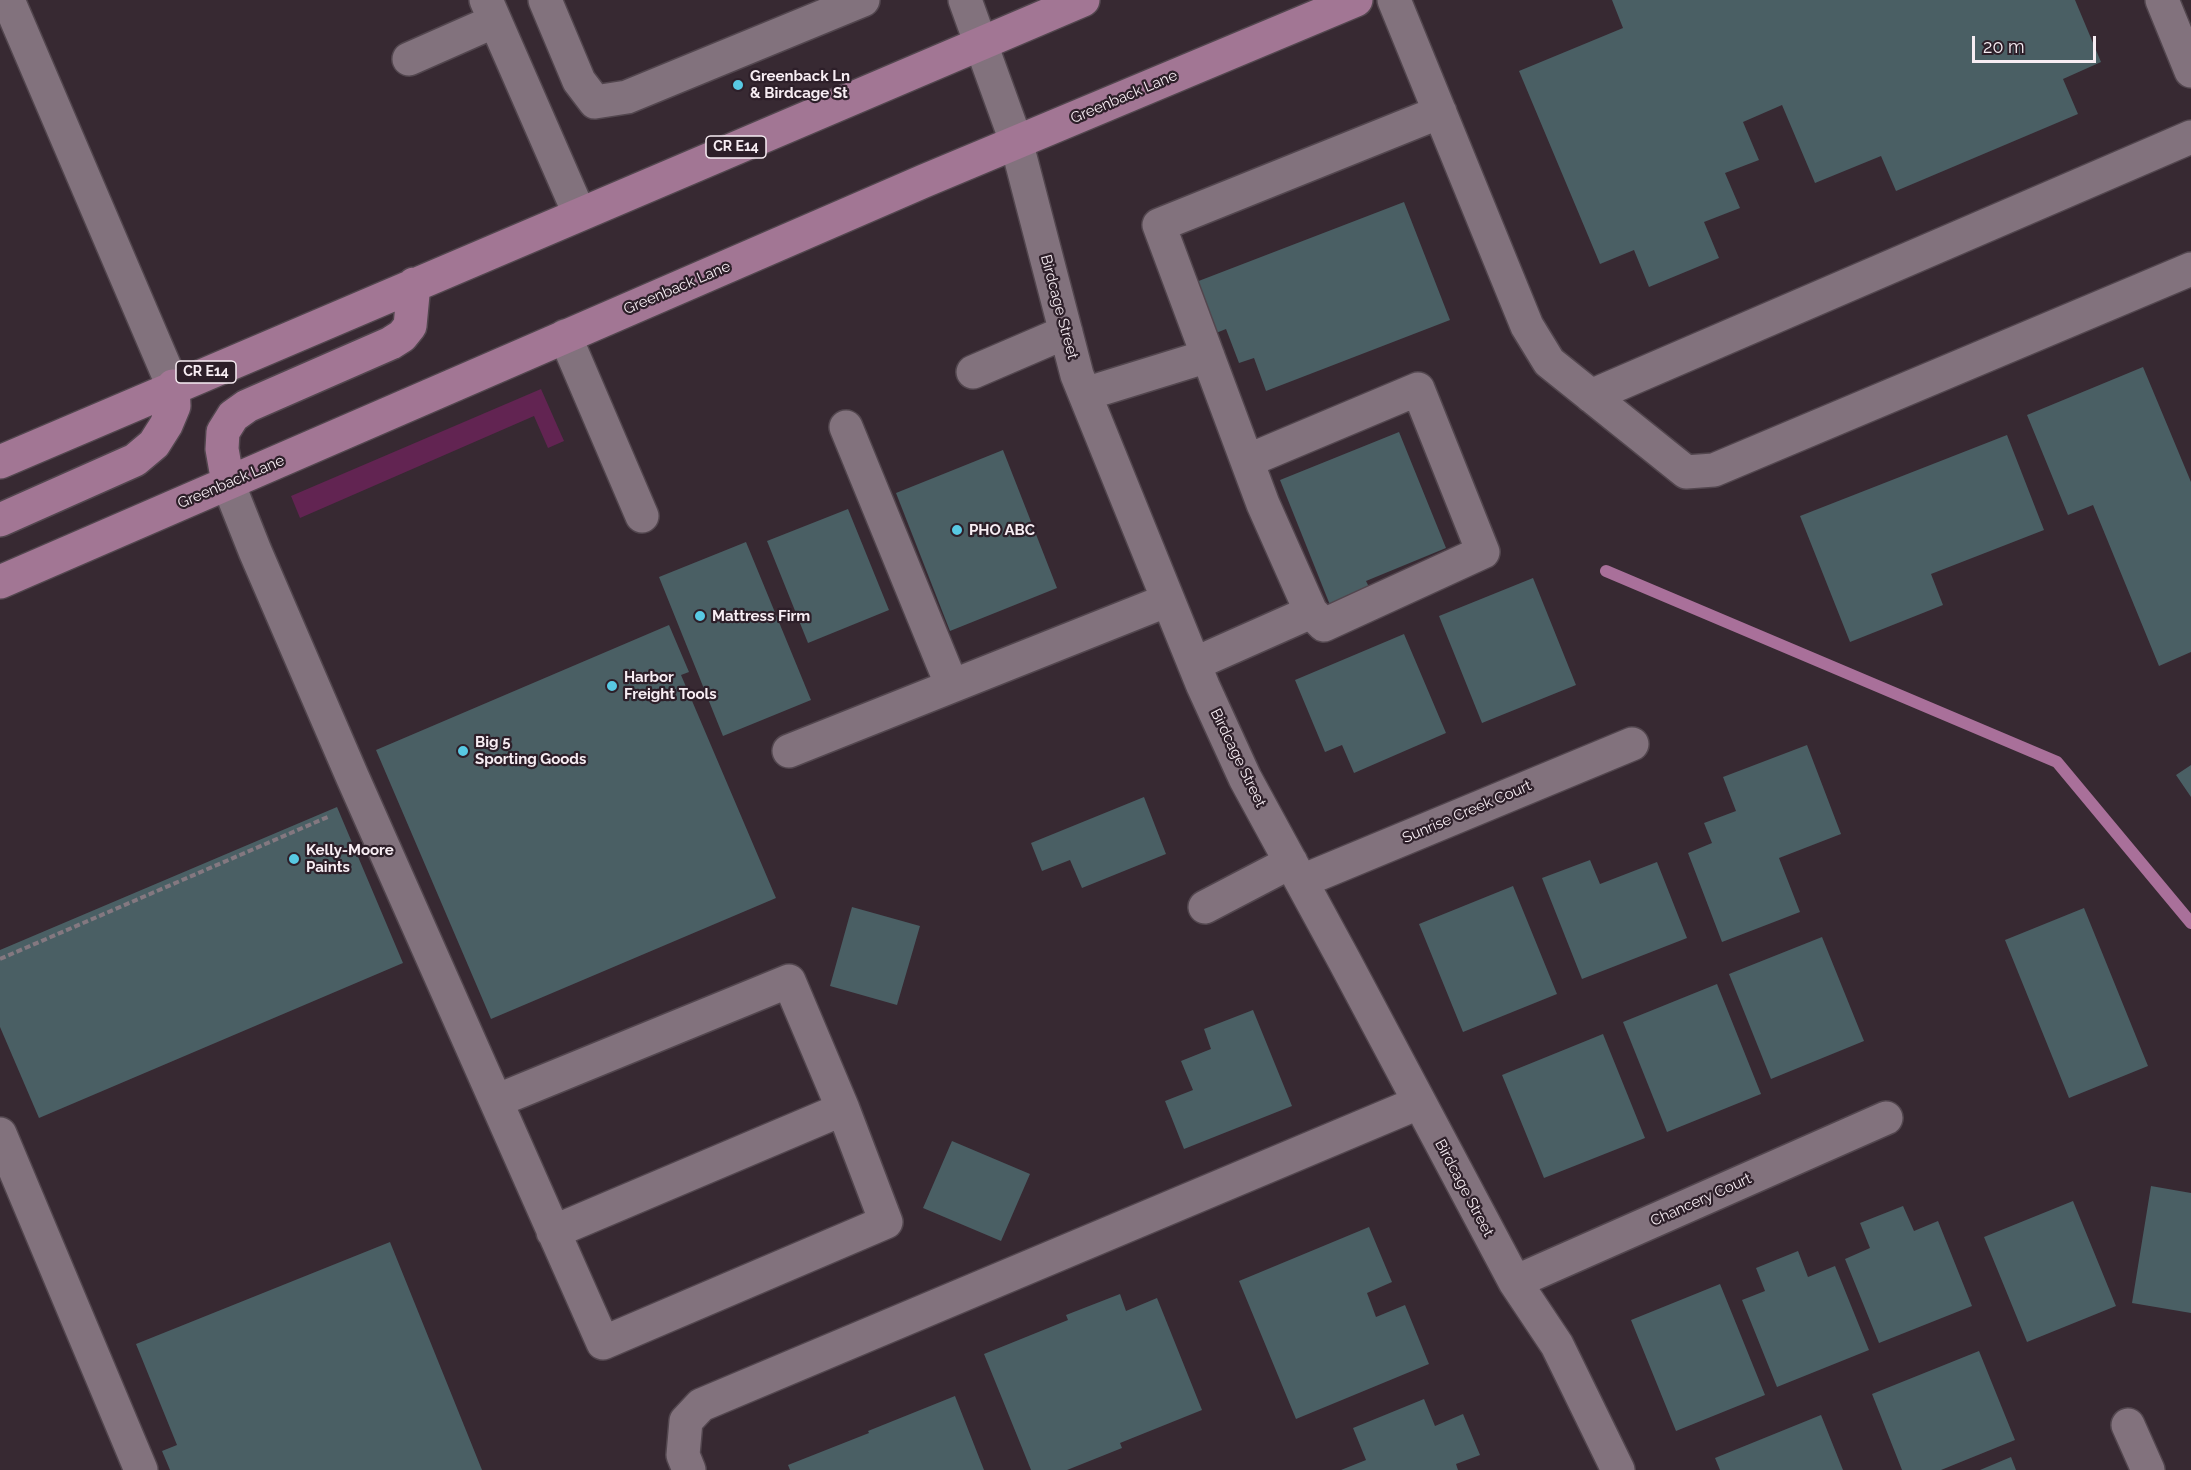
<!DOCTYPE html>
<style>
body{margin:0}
#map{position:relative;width:2191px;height:1470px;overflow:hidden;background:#372932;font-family:Raleway,sans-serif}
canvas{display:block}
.scale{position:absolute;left:1972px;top:36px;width:124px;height:27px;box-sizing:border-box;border:3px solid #f7edf3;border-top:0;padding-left:8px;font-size:18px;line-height:21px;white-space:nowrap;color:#f7edf3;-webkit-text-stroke:4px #2d1f29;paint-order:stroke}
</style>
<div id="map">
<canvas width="2191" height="1470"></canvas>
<div class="scale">20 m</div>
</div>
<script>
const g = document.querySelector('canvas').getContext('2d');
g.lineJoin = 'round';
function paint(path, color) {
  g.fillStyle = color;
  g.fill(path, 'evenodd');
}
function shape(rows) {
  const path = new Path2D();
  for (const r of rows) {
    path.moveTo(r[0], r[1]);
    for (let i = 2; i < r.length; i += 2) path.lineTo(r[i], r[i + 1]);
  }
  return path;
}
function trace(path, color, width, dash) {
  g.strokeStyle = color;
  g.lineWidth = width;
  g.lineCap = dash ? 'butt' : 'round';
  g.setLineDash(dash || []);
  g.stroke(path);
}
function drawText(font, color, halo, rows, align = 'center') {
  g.font = font + ' Raleway,sans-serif';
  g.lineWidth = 4.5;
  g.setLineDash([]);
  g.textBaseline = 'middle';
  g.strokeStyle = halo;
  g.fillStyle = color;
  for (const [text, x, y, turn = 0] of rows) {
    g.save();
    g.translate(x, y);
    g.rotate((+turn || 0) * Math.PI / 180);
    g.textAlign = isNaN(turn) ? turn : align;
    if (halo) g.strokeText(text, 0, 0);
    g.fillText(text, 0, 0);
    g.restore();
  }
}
paint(shape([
 [541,389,564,441,548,448,534,416,300,518,291,496]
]), '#622452');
trace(shape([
 [1606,571,2057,762,2191,923]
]), '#a9709a', 12);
paint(shape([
 [1612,0,2075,0,2101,62,2063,79,2078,114,1896,191,1881,156,1815,183,1782,105,1743,122,1759,160,1725,173,1740,208,1704,222,1719,258,1649,287,1634,250,1600,264,1519,71,1623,28],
 [1404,202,1450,320,1266,391,1254,358,1239,363,1226,329,1216,333,1196,282],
 [2143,367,2191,482,2191,652,2159,666,2093,505,2068,515,2027,415],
 [1399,432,1446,548,1366,581,1370,589,1330,605,1280,480],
 [2007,435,2044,530,1931,574,1943,605,1850,642,1800,516],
 [1003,450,1057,588,950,631,896,493],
 [848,509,889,610,808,643,767,541],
 [746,542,811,700,723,736,659,577],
 [1533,578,1576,685,1482,723,1439,616],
 [669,625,689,672,681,675,776,898,491,1019,376,750],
 [1404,634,1446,733,1354,773,1342,745,1325,752,1295,680],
 [1807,745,1841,834,1779,858,1800,912,1722,942,1688,853,1712,843,1704,823,1736,811,1723,777],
 [2191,765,2191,797,2176,775],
 [1144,797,1166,854,1082,888,1070,860,1042,871,1031,843],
 [337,807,403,963,39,1118,0,1027,0,950],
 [1590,860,1600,884,1657,862,1687,938,1582,979,1542,878],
 [1513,886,1557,994,1463,1032,1419,924],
 [852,907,920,926,897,1005,830,986],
 [2084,908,2148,1066,2069,1098,2005,940],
 [1822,937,1864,1041,1771,1079,1729,974],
 [1717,984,1761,1094,1667,1132,1623,1022],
 [1253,1010,1292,1106,1184,1149,1165,1101,1193,1090,1181,1061,1211,1049,1204,1029],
 [1603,1034,1645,1138,1544,1178,1502,1075],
 [952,1141,1030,1174,1001,1241,923,1208],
 [2151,1186,2191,1193,2191,1313,2132,1303],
 [2073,1201,2116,1306,2027,1342,1984,1237],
 [1903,1206,1914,1231,1938,1221,1972,1306,1879,1343,1845,1259,1870,1248,1860,1223],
 [1369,1227,1392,1282,1367,1293,1376,1317,1405,1305,1429,1364,1296,1419,1239,1281],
 [390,1242,482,1470,170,1470,162,1451,177,1445,136,1344],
 [1798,1251,1808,1277,1835,1266,1869,1350,1777,1387,1742,1300,1765,1291,1756,1268],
 [1720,1284,1765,1395,1676,1431,1631,1320],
 [1120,1294,1126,1311,1157,1298,1202,1410,1120,1443,1122,1448,1067,1470,1031,1470,984,1354,1068,1320,1066,1315],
 [1979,1351,2015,1440,1941,1470,1902,1470,1872,1394],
 [955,1396,984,1470,790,1470,788,1465,869,1433,868,1431],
 [1424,1399,1435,1426,1463,1414,1480,1455,1456,1464,1458,1470,1341,1470,1366,1460,1353,1428],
 [1821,1415,1843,1470,1720,1470,1715,1458],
 [2011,1457,2016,1470,1980,1470]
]), '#4a5f64');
const minor = shape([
 [8,0,173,386],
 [486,0,579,213],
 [545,0,579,81,595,102,627,97,863,0],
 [965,0,1016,141,1077,375,1203,686,1245,778,1344,960,1515,1282,1557,1345,1618,1470],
 [1394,0,1527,326,1549,362,1686,472,1714,470,2191,269],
 [2162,0,2191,71],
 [409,59,495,21],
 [565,336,642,516],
 [973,372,1066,332],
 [1085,394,1208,356],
 [1591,396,2191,137],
 [846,427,952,686],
 [1247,461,1418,389,1483,552,1324,625,1311,612],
 [228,483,255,551,352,776,603,1343,886,1222,843,1109,789,981,496,1101],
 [1194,664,1311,612,1263,504,1159,225,1440,112],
 [789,751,1168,600],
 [1302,881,1632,744],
 [1205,907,1291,862],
 [0,1134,141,1470],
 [553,1232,843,1109],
 [1515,1282,1886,1118],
 [2128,1425,2148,1470],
 [689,1470,683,1455,686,1421,701,1405,1418,1103]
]);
const major = shape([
 [0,462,1083,0],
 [228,483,222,449,223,432,233,416,247,406,391,343,402,336,410,326,414,284],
 [0,520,135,460,154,444,166,425,174,406,173,386],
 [0,582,924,181,1356,0]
]);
trace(minor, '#52464e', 36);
trace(major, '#52464e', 36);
trace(shape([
 [0,959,330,816]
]), '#847880', 4, [6, 3]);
trace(minor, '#82727d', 33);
trace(major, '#a27694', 33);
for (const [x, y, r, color] of [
 [738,85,6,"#58c9e3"],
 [957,530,6,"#58c9e3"],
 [700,616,6,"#58c9e3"],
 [612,686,6,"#58c9e3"],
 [463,751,6,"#58c9e3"],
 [294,859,6,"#58c9e3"]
]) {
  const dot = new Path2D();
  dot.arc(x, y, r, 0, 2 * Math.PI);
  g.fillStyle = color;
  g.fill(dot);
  trace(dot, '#2d1f29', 2);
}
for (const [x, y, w] of [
 [736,147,60],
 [206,372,60]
]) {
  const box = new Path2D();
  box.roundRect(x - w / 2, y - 11, w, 22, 4.5);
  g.fillStyle = '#2d1f29';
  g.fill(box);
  trace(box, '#f7edf3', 1.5);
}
drawText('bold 14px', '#f7edf3', null, [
 ["CR E14",736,147],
 ["CR E14",206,372]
]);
drawText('bold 15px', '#f7edf3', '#2d1f29', [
 ["Greenback Ln",750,76],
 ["& Birdcage St",750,93],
 ["PHO ABC",969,530],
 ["Mattress Firm",712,616],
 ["Harbor",624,677],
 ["Freight Tools",624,694],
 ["Big 5",475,742],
 ["Sporting Goods",475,759],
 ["Kelly-Moore",306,850],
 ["Paints",306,867]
], 'left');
drawText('15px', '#f7edf3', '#2d1f29', [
 ["Greenback Lane",1124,97,-23],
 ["Greenback Lane",677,288,-23],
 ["Birdcage Street",1059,307,75],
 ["Greenback Lane",231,482,-23],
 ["Birdcage Street",1238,758,64],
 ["Sunrise Creek Court",1467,812,-23],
 ["Birdcage Street",1464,1188,62],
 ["Chancery Court",1701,1200,-24]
]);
</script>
